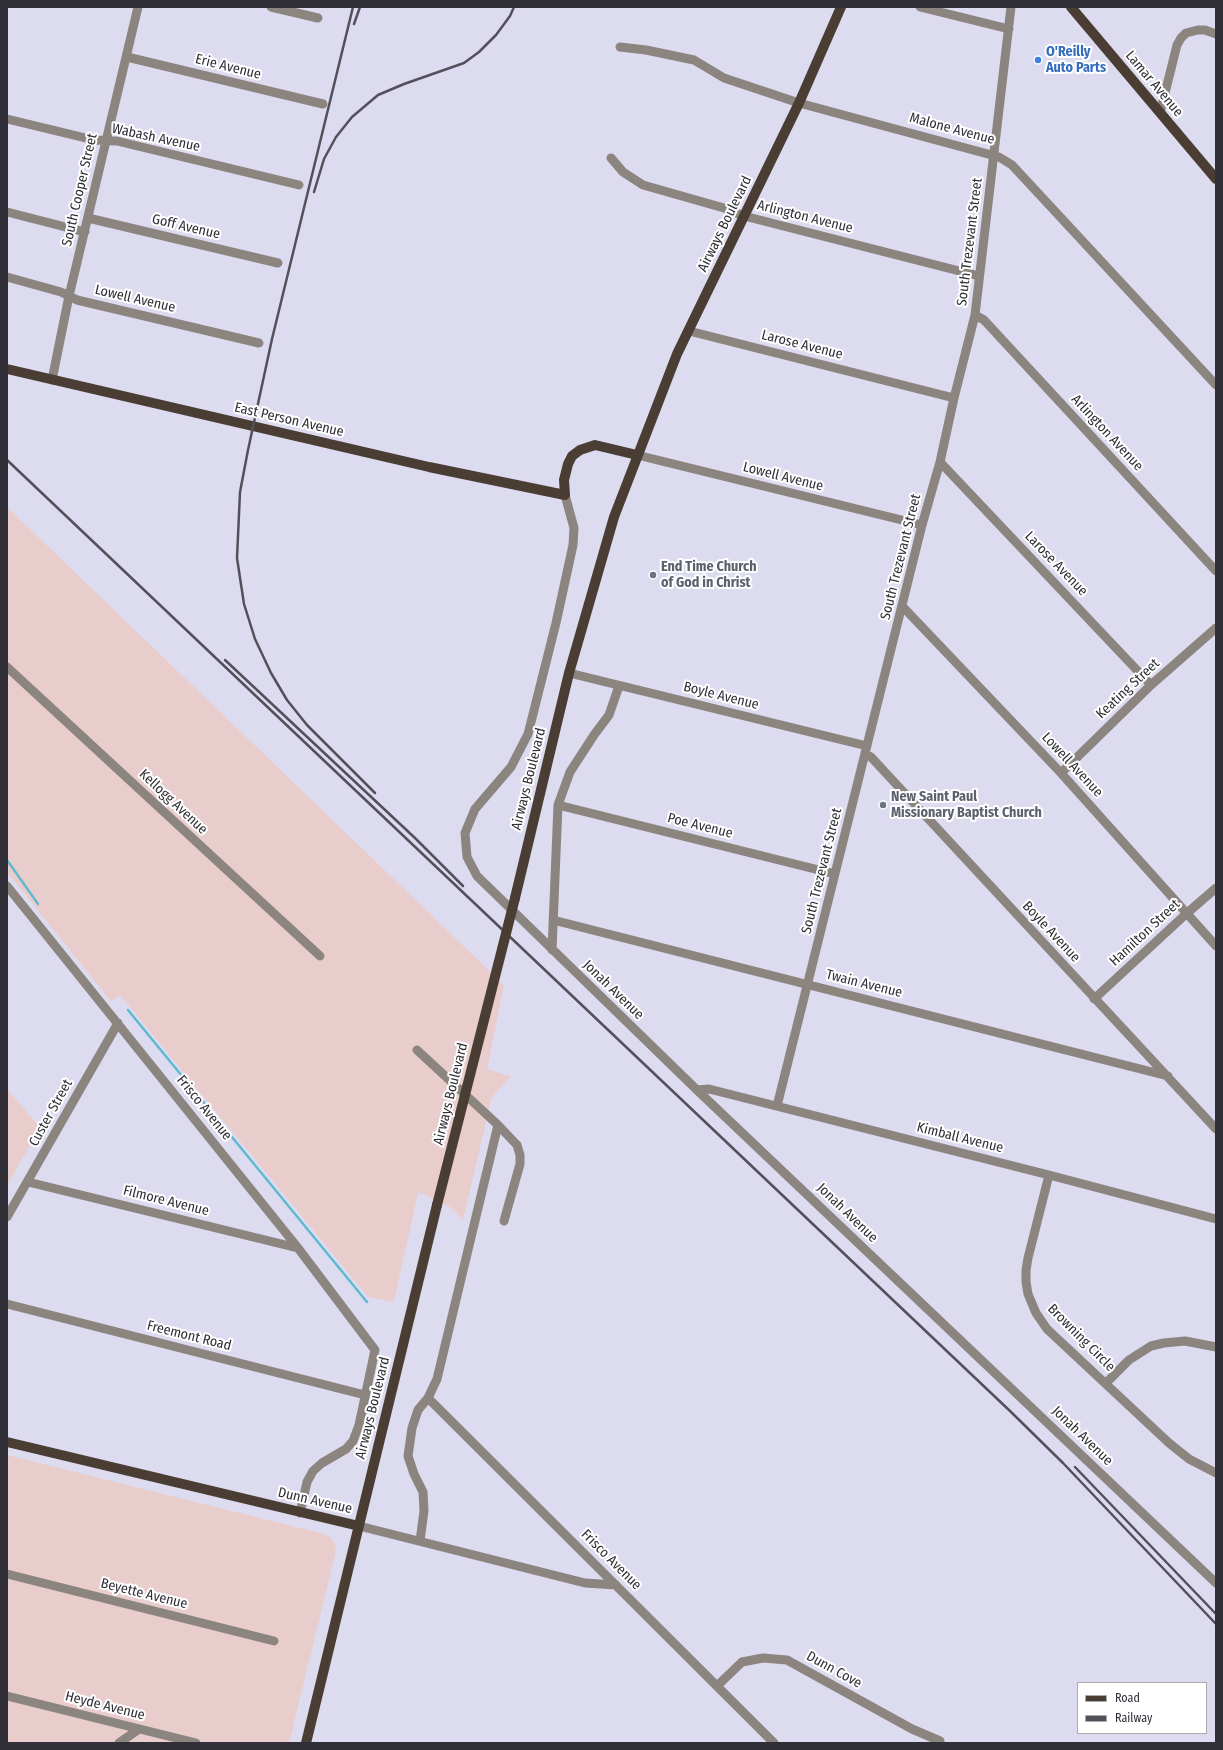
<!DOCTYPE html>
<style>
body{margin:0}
#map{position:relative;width:1223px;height:1750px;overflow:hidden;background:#dddbf0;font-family:"Fira Sans Condensed",sans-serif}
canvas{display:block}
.frame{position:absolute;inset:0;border:8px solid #302f37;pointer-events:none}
.legend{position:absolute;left:1077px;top:1682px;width:130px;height:52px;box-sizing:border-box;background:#fff;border:1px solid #acacaf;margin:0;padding:5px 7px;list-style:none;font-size:12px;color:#302f37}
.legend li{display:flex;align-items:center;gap:8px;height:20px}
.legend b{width:20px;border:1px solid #acacaf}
</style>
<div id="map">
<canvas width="1223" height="1750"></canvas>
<div class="frame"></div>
<ul class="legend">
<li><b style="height:5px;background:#4a3e34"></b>Road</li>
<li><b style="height:5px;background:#52515b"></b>Railway</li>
</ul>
</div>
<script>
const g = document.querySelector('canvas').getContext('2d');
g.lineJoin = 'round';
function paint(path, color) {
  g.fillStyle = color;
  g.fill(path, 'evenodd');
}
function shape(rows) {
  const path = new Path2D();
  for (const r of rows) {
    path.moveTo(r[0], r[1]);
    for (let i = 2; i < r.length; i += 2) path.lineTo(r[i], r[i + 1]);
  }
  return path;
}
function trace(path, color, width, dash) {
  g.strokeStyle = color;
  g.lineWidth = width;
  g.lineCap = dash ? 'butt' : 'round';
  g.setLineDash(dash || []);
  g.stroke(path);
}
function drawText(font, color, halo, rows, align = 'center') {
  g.font = font + ' "Fira Sans Condensed",sans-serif';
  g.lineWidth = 4;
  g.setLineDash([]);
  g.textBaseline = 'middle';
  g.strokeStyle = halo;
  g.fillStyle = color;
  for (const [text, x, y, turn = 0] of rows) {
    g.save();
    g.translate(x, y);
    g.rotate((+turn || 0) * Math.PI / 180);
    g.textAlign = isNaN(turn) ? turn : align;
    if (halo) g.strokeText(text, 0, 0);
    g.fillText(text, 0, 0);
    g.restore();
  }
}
paint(shape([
 [7,507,504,985,487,1069,511,1077,492,1097,463,1219,450,1207,418,1192,394,1302,368,1297,120,995,111,1001,7,872],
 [7,1089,40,1127,7,1186],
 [7,1455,324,1534,331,1538,336,1547,335,1555,289,1743,7,1743]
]), '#e8cdcc');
trace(shape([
 [7,860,38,904],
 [128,1010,367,1302]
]), '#60bacf', 2.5);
trace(shape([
 [271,7,318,18],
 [920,7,1009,29],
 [620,47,646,50,694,60,724,78,799,103,999,157,1012,165,1216,385],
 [127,57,323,104],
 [1160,113,1177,45,1181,38,1186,33,1198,30,1205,30,1216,34],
 [7,119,94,140,117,141,299,185],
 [611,158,623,172,643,185,724,208,744,216,979,276],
 [7,212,85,232],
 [88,218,278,263],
 [7,277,61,292,77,300,259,343],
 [975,315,984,320,1216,571],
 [689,331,954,398],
 [52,380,69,296,138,7],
 [637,455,922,525],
 [940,462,1151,685],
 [565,495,574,528,573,545,556,623,528,734,511,767,475,809,465,833,467,857,477,876,697,1090,1216,1583],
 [903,607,1061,773,1216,946],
 [7,667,320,956],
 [569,673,867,746],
 [865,754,871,757,1216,1129],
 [1061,773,1151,685,1216,628],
 [558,805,835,874],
 [7,886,298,1248,375,1350,359,1425,353,1441,346,1449,322,1463,313,1471,307,1482,300,1513],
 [553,920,1168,1076],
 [552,950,558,805,570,772,594,735,609,715,619,686],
 [1094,999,1186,914,1216,888],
 [417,1050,498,1125,517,1145,520,1155,520,1164,504,1221],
 [697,1090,709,1089,1049,1175,1216,1219],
 [777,1106,922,525,940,462,954,398,975,315,1011,7],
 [1049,1175,1028,1258,1026,1270,1026,1282,1028,1294,1036,1313,1047,1329,1169,1443,1189,1459,1216,1473],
 [28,1182,298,1248],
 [7,1217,118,1023],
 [7,1304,365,1395],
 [1106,1383,1129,1360,1151,1346,1164,1343,1185,1341,1216,1347],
 [428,1398,774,1743],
 [359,1526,585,1583,616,1585],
 [420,1541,424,1511,423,1492,414,1474,408,1456,412,1428,418,1410,428,1398,437,1379,498,1125],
 [7,1574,274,1641],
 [717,1686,742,1662,763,1658,787,1660,912,1729,940,1741],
 [7,1696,196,1743],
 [119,1743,139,1729]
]), '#8c857f', 9);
trace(shape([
 [1071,7,1216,179],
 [7,369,429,467,565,495,564,480,568,464,572,456,580,450,595,445,637,455],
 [515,898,569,673,614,517,677,354,799,103,841,7],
 [7,1442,359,1526],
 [306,1743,437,1205]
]), '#4a3e34', 10);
trace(shape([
 [353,7,272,339,248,450,240,492,237,558,244,604,255,639,271,673,287,700,307,725,375,793],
 [354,24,360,7],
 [314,192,324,159,336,137,352,117,378,95,404,84,464,63,479,52,496,35,510,16,514,7],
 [7,460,1010,1411,1063,1463,1216,1624],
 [225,660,415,838,463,886],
 [1075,1467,1216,1614]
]), '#52515b', 2.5);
trace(shape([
 [437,1205,515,898]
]), '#4a3e34', 10);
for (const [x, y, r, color] of [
 [1038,60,4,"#3f7fe0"],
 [653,575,4,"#6b7280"],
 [883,805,4,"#6b7280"]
]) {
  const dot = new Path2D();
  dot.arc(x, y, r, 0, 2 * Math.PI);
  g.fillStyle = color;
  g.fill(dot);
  trace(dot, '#fff', 1.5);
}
drawText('bold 14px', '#366cbe', '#fff', [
 ["O'Reilly",1046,52],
 ["Auto Parts",1046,68]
], 'left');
drawText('14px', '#302f37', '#fff', [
 ["Erie Avenue",228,67,14],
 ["Lamar Avenue",1154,84,50],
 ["Malone Avenue",952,129,15],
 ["Wabash Avenue",156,138,12],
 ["South Cooper Street",80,190,-77],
 ["Arlington Avenue",805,217,14],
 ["Airways Boulevard",725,224,-64],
 ["Goff Avenue",186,227,13],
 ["South Trezevant Street",970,242,-83],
 ["Lowell Avenue",135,299,13],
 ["Larose Avenue",802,345,14],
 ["East Person Avenue",289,420,13],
 ["Arlington Avenue",1107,433,47],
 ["Lowell Avenue",783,477,14],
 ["South Trezevant Street",901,557,-76],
 ["Larose Avenue",1056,564,46],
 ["Keating Street",1128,689,-43],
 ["Boyle Avenue",721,696,14],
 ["Lowell Avenue",1072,765,47],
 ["Airways Boulevard",529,779,-76],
 ["Kellogg Avenue",173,802,43],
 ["Poe Avenue",700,826,14],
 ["South Trezevant Street",822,871,-76],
 ["Boyle Avenue",1051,932,47],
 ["Hamilton Street",1145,933,-43],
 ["Twain Avenue",864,984,14],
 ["Jonah Avenue",613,990,44],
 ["Airways Boulevard",451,1094,-76],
 ["Frisco Avenue",204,1108,51],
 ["Custer Street",51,1113,-61],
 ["Kimball Avenue",960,1138,14],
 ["Filmore Avenue",166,1201,14],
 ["Jonah Avenue",847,1213,44],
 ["Freemont Road",189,1336,14],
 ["Browning Circle",1081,1338,45],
 ["Airways Boulevard",373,1408,-76],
 ["Jonah Avenue",1082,1436,44],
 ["Dunn Avenue",315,1501,13],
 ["Frisco Avenue",611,1560,45],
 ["Beyette Avenue",144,1594,14],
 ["Dunn Cove",834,1670,29],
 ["Heyde Avenue",105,1706,14]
]);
drawText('bold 14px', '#5b616d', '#fff', [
 ["End Time Church",661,567],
 ["of God in Christ",661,583],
 ["New Saint Paul",891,797],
 ["Missionary Baptist Church",891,813]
], 'left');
</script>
